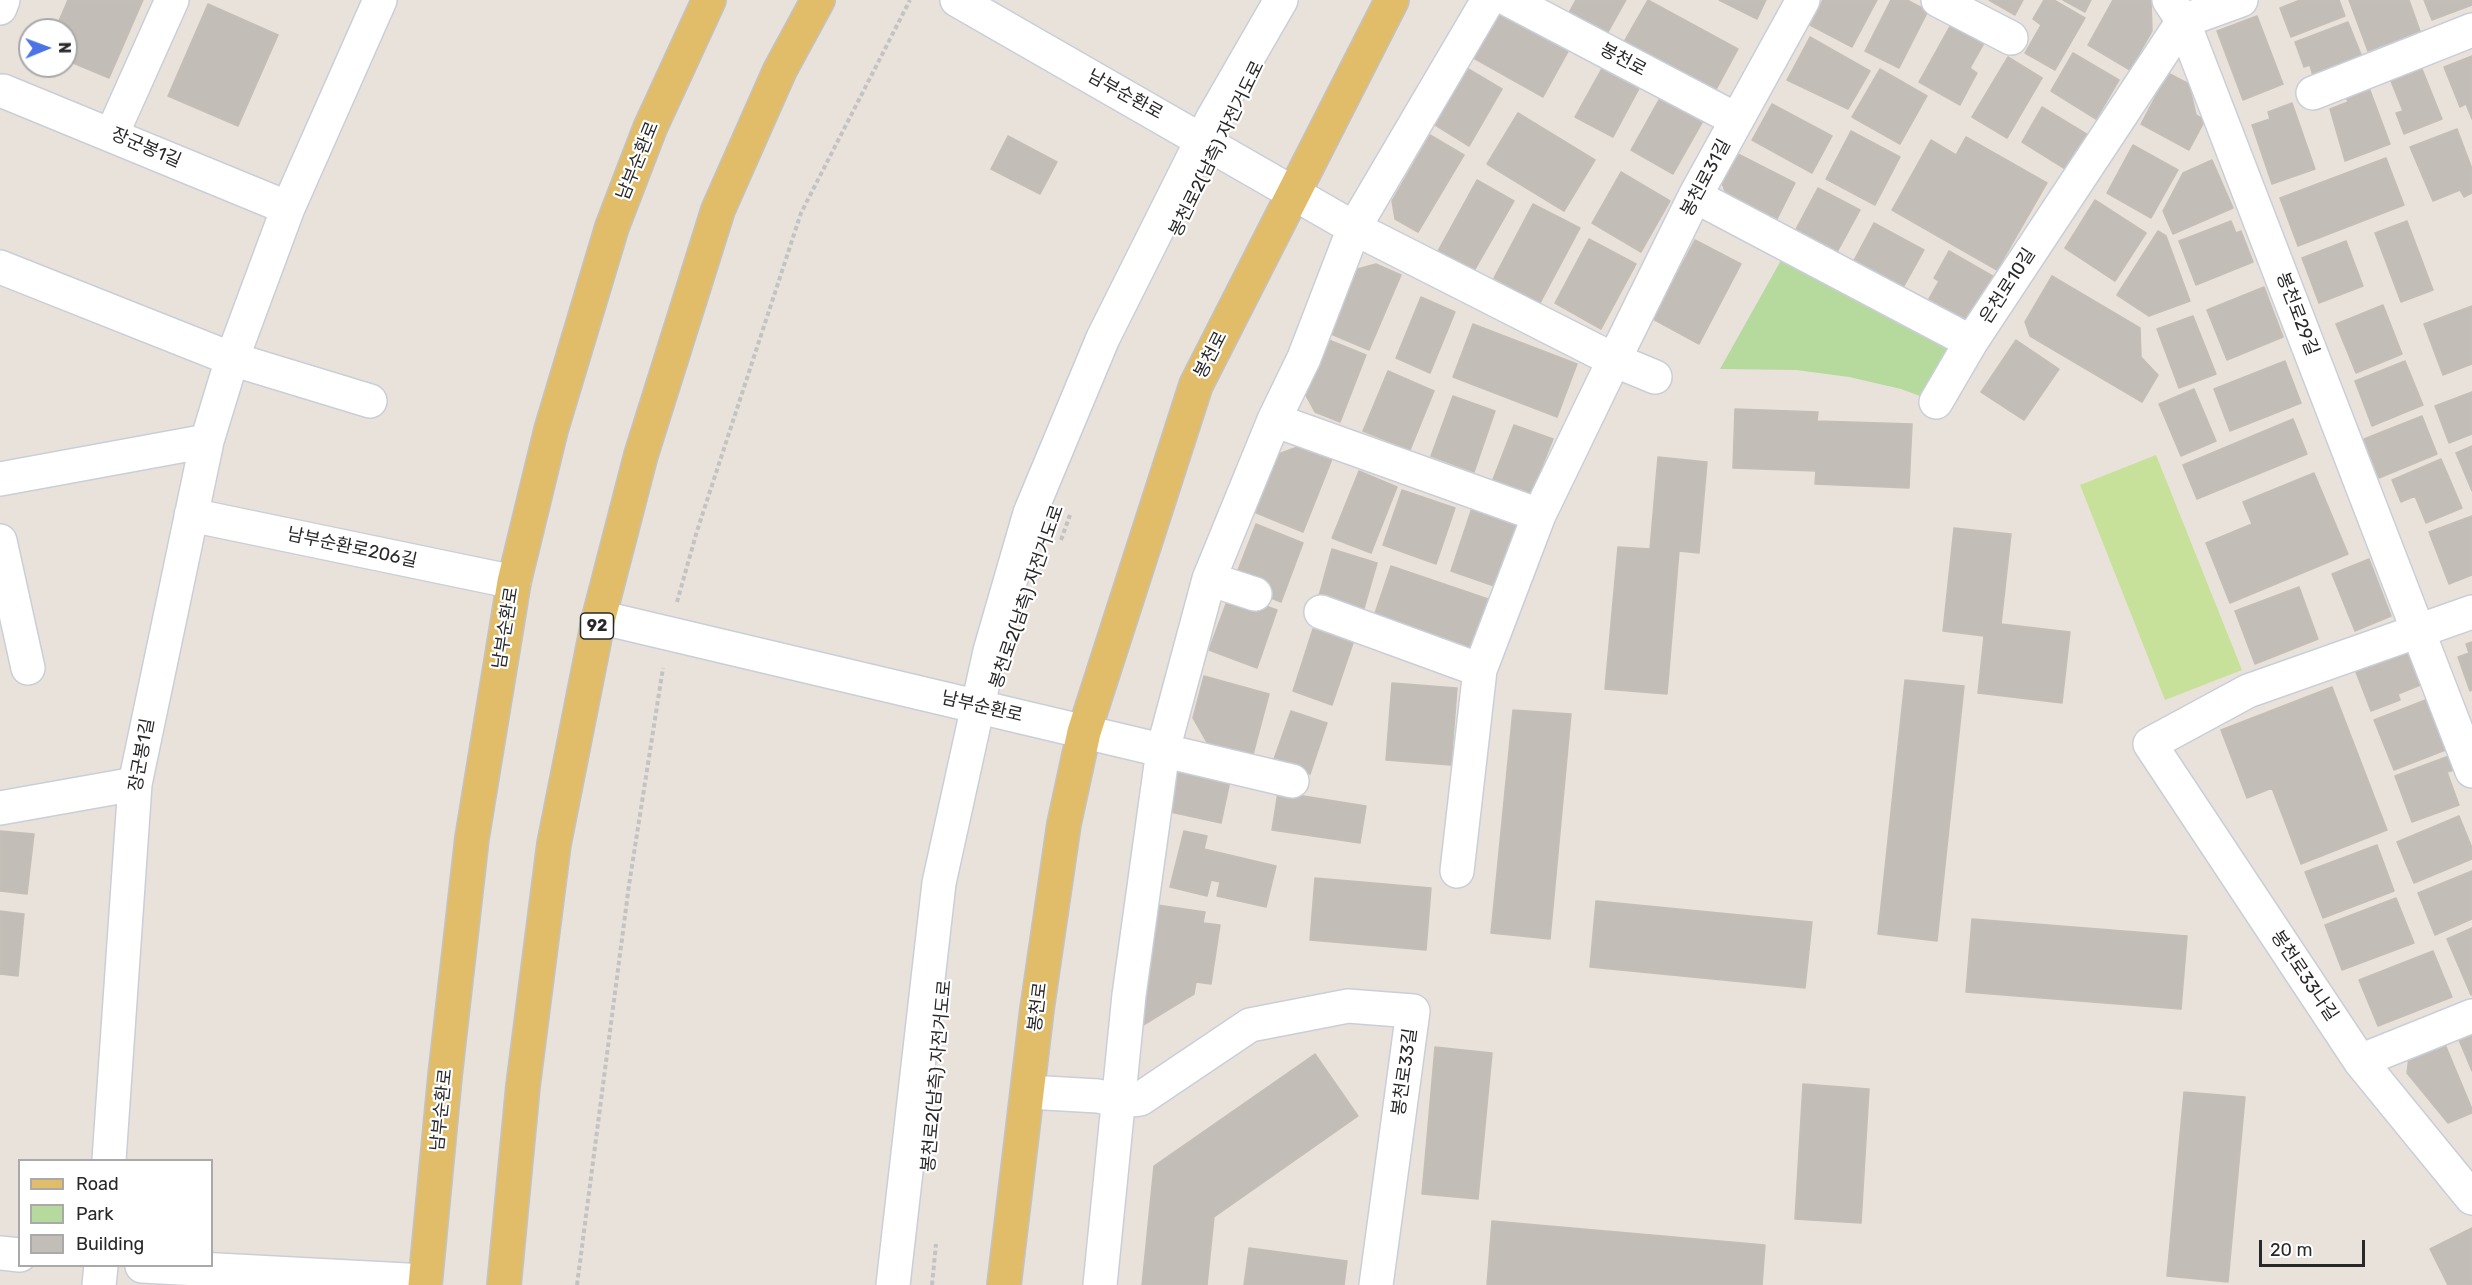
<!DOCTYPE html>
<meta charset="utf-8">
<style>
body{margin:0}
#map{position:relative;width:2472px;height:1285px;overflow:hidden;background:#e9e2db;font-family:Rubik,sans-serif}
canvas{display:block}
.legend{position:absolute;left:18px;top:1159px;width:195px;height:108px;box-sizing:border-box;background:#fff;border:2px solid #a9a9a9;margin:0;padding:8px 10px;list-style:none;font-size:18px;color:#282828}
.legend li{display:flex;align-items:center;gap:12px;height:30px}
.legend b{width:30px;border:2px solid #a9a9a9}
.north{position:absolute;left:18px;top:18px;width:60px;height:60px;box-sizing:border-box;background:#fff;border:2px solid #a9a9a9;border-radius:50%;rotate:89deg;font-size:16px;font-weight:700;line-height:24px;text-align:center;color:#282828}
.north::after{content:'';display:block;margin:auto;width:21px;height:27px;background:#4c73e6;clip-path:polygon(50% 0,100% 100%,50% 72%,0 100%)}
.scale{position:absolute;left:2259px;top:1240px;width:106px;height:27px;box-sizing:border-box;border:3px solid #282828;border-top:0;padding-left:8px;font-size:18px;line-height:21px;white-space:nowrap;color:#282828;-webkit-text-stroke:4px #fff;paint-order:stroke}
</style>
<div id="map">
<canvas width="2472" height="1285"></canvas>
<ul class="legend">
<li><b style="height:8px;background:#e1bd69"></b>Road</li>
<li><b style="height:16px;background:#b6da9d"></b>Park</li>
<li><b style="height:16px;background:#c2bdb7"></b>Building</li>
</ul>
<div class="north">N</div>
<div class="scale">20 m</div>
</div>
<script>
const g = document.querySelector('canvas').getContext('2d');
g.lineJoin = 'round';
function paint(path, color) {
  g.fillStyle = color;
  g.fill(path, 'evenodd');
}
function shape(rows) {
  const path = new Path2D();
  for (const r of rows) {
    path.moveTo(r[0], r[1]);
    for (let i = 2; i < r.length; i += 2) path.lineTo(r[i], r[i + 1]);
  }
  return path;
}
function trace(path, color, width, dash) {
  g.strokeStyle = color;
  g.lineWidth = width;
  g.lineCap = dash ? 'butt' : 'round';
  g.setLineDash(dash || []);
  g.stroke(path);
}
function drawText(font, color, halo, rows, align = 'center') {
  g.font = font + ' Rubik,"Noto Sans KR",sans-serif';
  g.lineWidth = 4.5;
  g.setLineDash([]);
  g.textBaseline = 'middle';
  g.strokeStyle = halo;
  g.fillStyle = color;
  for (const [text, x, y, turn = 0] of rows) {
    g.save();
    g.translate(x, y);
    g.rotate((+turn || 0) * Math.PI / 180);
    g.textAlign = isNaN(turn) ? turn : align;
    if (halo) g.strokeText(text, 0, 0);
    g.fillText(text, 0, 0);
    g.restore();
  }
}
paint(shape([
 [1789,246,1971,342,1936,402,1901,389,1849,377,1796,370,1720,369]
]), '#b6da9d');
paint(shape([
 [2156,455,2242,670,2165,700,2080,485]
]), '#c8e19a');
const building = shape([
 [68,0,143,0,109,78,66,60,66,30,55,30,68,0],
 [1576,0,1626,0,1608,32,1599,27,1596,33,1567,16,1576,0],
 [1648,0,1738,49,1712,97,1621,47,1648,0],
 [1719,0,1766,0,1757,19,1719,0],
 [1823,0,1877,0,1852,47,1810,25,1823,0],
 [1891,0,1907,0,1928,11,1899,68,1865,51,1891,0],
 [1989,0,2023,0,2015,15,1989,0],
 [2044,0,2054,0,2085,18,2055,70,2025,53,2041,25,2033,19,2044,0],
 [2063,0,2091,0,2085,12,2063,0],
 [2113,0,2151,0,2152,31,2130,70,2088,45,2113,0],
 [2300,0,2339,0,2345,16,2291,37,2280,8,2300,0],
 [2349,0,2409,0,2420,31,2368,51,2349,0],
 [2424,0,2472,0,2472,5,2432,20,2424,0],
 [208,4,278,35,238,126,168,96,208,4],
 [1498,7,1570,48,1543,97,1470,56,1498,7],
 [2257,16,2283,84,2243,100,2217,31,2257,16],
 [1954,19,1987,38,1970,68,1977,73,1960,105,1919,82,1954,19],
 [2348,22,2362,57,2313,76,2310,65,2304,67,2295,42,2348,22],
 [1810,37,1870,71,1848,109,1787,80,1810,37],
 [2073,53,2119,80,2096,119,2051,91,2073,53],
 [2472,56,2472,119,2466,104,2460,107,2444,67,2472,56],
 [2008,57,2042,78,2007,138,1972,117,2008,57],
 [1605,63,1642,83,1613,137,1575,117,1605,63],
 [1465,67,1502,89,1469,146,1432,123,1465,67],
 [1880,69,1927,96,1900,144,1852,117,1880,69],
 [2422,69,2442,119,2404,134,2396,113,2403,111,2391,81,2422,69],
 [2168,73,2189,84,2196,115,2205,120,2189,150,2141,124,2168,73],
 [2368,85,2390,144,2345,161,2330,109,2348,102,2345,94,2368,85],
 [1660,98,1703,121,1673,174,1631,150,1660,98],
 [2292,103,2315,169,2272,184,2252,125,2270,119,2268,112,2292,103],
 [1772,104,1832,136,1812,173,1752,140,1772,104],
 [2042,107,2088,135,2067,170,2022,142,2042,107],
 [1518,113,1595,160,1564,211,1487,164,1518,113],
 [2457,129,2472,169,2472,193,2464,197,2460,190,2433,201,2410,147,2457,129],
 [1851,131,1900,157,1875,205,1826,179,1851,131],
 [1430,135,1464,155,1418,232,1395,219,1392,201,1430,135],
 [1008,136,1057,162,1040,194,991,169,1008,136],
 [1966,137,2047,183,1997,270,1892,210,1931,140,1956,155,1966,137],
 [2133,145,2178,170,2151,218,2107,193,2133,145],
 [1738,154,1795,183,1773,227,1730,205,1722,183,1738,154],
 [2386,158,2404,205,2298,246,2280,198,2386,158],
 [2212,160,2233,208,2173,234,2163,211,2183,173,2212,160],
 [1621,172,1670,201,1641,252,1592,223,1621,172],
 [1477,180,1514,201,1474,271,1438,251,1477,180],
 [1818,188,1860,210,1836,254,1795,231,1818,188],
 [2095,200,2146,233,2115,281,2065,248,2095,200],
 [1533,204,1580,228,1540,303,1494,278,1533,204],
 [2231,221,2236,233,2241,231,2253,262,2196,285,2179,241,2231,221],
 [2407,221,2433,290,2401,302,2375,233,2407,221],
 [1874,223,1924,250,1900,293,1851,266,1874,223],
 [2158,231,2166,236,2190,301,2149,316,2117,295,2158,231],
 [1589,239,1636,264,1601,329,1555,303,1589,239],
 [1695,240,1741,264,1699,344,1653,319,1695,240],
 [2346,241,2363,286,2319,303,2302,258,2346,241],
 [1949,251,1996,278,1967,328,1926,304,1939,281,1934,278,1949,251],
 [1376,264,1401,275,1369,350,1324,331,1350,271,1376,264],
 [2052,276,2140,328,2141,357,2158,375,2142,402,2030,336,2025,322,2052,276],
 [2264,287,2283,337,2227,360,2207,310,2264,287],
 [1421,297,1455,312,1430,373,1396,358,1421,297],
 [2383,305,2402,354,2356,373,2336,324,2383,305],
 [2472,306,2472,364,2443,375,2424,324,2472,306],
 [2193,316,2216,374,2179,388,2157,329,2193,316],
 [1473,324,1577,364,1557,417,1453,377,1473,324],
 [1324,338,1366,355,1340,422,1315,412,1303,390,1324,338],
 [2016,340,2059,369,2024,420,1981,392,2016,340],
 [2285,361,2301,403,2230,431,2214,389,2285,361],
 [2405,361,2423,405,2372,426,2355,381,2405,361],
 [1388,371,1434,391,1410,450,1363,431,1388,371],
 [2194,389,2216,441,2181,456,2159,404,2194,389],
 [2472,392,2472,434,2449,443,2435,406,2472,392],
 [1453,396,1495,411,1474,472,1431,456,1453,396],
 [1735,409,1818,412,1817,421,1912,424,1909,488,1815,484,1816,471,1733,468,1735,409],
 [2422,416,2437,454,2379,478,2364,439,2422,416],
 [2293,419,2307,454,2197,499,2183,465,2293,419],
 [1514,425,1553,439,1530,496,1492,482,1514,425],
 [1300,446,1332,459,1303,532,1254,512,1276,455,1300,446],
 [2472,446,2472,491,2456,453,2472,446],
 [1658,457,1707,462,1699,553,1679,551,1667,694,1605,689,1618,547,1650,549,1658,457],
 [2441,459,2462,508,2426,523,2415,496,2401,502,2392,480,2441,459],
 [1359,471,1397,487,1371,553,1332,538,1359,471],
 [2314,473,2348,554,2230,603,2206,543,2252,524,2243,502,2314,473],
 [1402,490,1455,508,1436,564,1383,545,1402,490],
 [1473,505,1511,518,1519,531,1500,588,1451,571,1473,505],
 [2472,516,2472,575,2449,584,2429,532,2472,516],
 [1256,524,1303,543,1281,602,1233,583,1256,524],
 [1954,528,2011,534,2001,624,2070,632,2062,703,1978,693,1984,636,1943,631,1954,528],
 [1332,549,1377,563,1361,619,1317,603,1332,549],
 [2369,559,2391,616,2355,631,2332,574,2369,559],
 [1391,566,1491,600,1472,656,1372,622,1391,566],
 [2299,587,2318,639,2255,664,2235,611,2299,587],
 [1230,593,1277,610,1257,668,1209,650,1230,593],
 [1313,629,1353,643,1332,705,1293,691,1313,629],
 [2472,642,2472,690,2470,691,2458,657,2469,653,2466,644,2472,642],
 [2410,651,2423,684,2398,694,2400,700,2371,711,2356,672,2410,651],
 [1204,676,1269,694,1252,758,1209,746,1193,718,1204,676],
 [1905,680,1964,686,1937,941,1878,934,1905,680],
 [1392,683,1457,688,1451,765,1386,760,1392,683],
 [2332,687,2387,830,2301,864,2272,788,2247,798,2221,730,2332,687],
 [2428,699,2448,749,2394,770,2374,720,2428,699],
 [1513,710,1571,714,1550,939,1491,933,1513,710],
 [1291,711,1327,723,1310,774,1273,762,1291,711],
 [2449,756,2454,770,2447,772,2459,805,2412,822,2395,776,2449,756],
 [1177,764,1231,776,1221,823,1166,811,1177,764],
 [1278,792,1366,806,1360,843,1272,830,1278,792],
 [2459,816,2472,848,2472,859,2414,883,2397,842,2459,816],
 [0,831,34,834,27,894,0,891,0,831],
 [1184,831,1207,836,1204,849,1276,866,1266,907,1217,896,1220,882,1211,880,1207,896,1170,887,1184,831],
 [2377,845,2394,891,2323,918,2305,872,2377,845],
 [2472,871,2472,919,2435,935,2418,893,2472,871],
 [1315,878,1431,888,1426,950,1310,940,1315,878],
 [2396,898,2414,943,2342,970,2325,925,2396,898],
 [1596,901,1812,922,1805,988,1590,967,1596,901],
 [1157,905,1205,912,1203,923,1220,925,1211,984,1196,982,1194,994,1140,1027,1157,905],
 [0,911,24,914,18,976,0,974,0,911],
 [1972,919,2187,936,2181,1009,1966,992,1972,919],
 [2472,928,2472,994,2471,995,2447,939,2472,928],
 [2433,951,2452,997,2378,1026,2359,980,2433,951],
 [2472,1034,2472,1071,2459,1040,2472,1034],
 [2444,1042,2472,1109,2472,1113,2448,1123,2407,1073,2409,1057,2444,1042],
 [1435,1047,1492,1053,1478,1199,1422,1194,1435,1047],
 [1315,1054,1358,1116,1214,1217,1207,1285,1142,1285,1154,1166,1315,1054],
 [1803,1084,1869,1089,1861,1223,1795,1219,1803,1084],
 [2184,1092,2245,1097,2228,1282,2167,1276,2184,1092],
 [1492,1221,1765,1245,1762,1285,1487,1285,1492,1221],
 [2472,1228,2472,1285,2448,1285,2430,1249,2472,1228],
 [1249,1248,1347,1261,1344,1285,1244,1285,1249,1248]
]);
paint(building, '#c2bdb7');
trace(building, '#c4beb6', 1.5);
const minor = shape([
 [957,0,1354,228,1614,360,1695,196,1803,0],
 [1509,0,1737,120],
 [1938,0,2011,38],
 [2169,0,2183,21,2472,771],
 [0,8,3,0],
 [3,91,288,208],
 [2313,93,2472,30],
 [112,134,172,0],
 [1695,196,1971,342,2183,21,2241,0],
 [0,267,232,359,370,401],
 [1936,402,1971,342],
 [1274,420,1539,515],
 [0,479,207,441],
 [191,515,514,582],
 [0,541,28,668],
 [1209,579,1255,594],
 [1321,612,1480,670],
 [2472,612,2248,691,2150,744,2360,1061,2472,1198],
 [599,617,1292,781],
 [0,808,135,784],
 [1457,871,1480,670,1539,515,1614,360,1655,377],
 [2360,1061,2472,1016],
 [1028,1092,1098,1096,1120,1101,1140,1099,1250,1025,1348,1006,1413,1011,1376,1285],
 [109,1160,135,784,207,441,232,359,288,208,380,0],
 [0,1253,20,1255],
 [142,1266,425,1281],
 [99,1285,101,1266],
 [893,1285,939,883,990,651,1030,513,1103,338,1213,118,1281,0],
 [1100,1285,1129,995,1163,750,1209,579,1274,420,1304,358,1354,228,1488,0]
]);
const major = shape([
 [425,1285,445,1076,472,838,514,582,551,430,612,227,650,128,709,0],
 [504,1285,523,1086,554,844,599,617,641,455,718,210,780,70,818,0],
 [1004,1285,1037,1009,1064,824,1084,732,1196,385,1392,0]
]);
trace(minor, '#caced9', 36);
trace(major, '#c3c3c3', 36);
trace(shape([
 [1061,540,1070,515],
 [677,602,697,531,801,213,910,0],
 [577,1285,629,885,663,668],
 [932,1285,936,1244]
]), '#c3c3c3', 4, [4.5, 3]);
trace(minor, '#fff', 33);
trace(major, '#e1bd69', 33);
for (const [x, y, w] of [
 [597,626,33]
]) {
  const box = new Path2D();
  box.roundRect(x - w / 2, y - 13, w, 26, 4.5);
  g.fillStyle = '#fff';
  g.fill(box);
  trace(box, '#282828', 1.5);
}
drawText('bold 16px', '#282828', null, [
 ["92",597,626]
]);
drawText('18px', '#282828', '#fff', [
 ["봉천로",1623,60,28],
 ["남부순환로",1125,95,29],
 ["장군봉1길",146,148,23],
 ["봉천로2(남측) 자전거도로",1217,149,-64],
 ["남부순환로",638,161,-68],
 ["봉천로31길",1706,178,-62],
 ["은천로10길",2008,286,-57],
 ["봉천로29길",2297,314,69],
 ["봉천로",1211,355,-63],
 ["남부순환로206길",352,548,12],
 ["봉천로2(남측) 자전거도로",1027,597,-71],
 ["남부순환로",506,628,-81],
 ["남부순환로",982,707,13],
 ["장군봉1길",142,755,-80],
 ["봉천로33나길",2304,976,56],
 ["봉천로",1038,1007,-83],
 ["봉천로33길",1405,1072,-82],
 ["봉천로2(남측) 자전거도로",937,1076,-85],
 ["남부순환로",442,1110,-84]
]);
</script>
